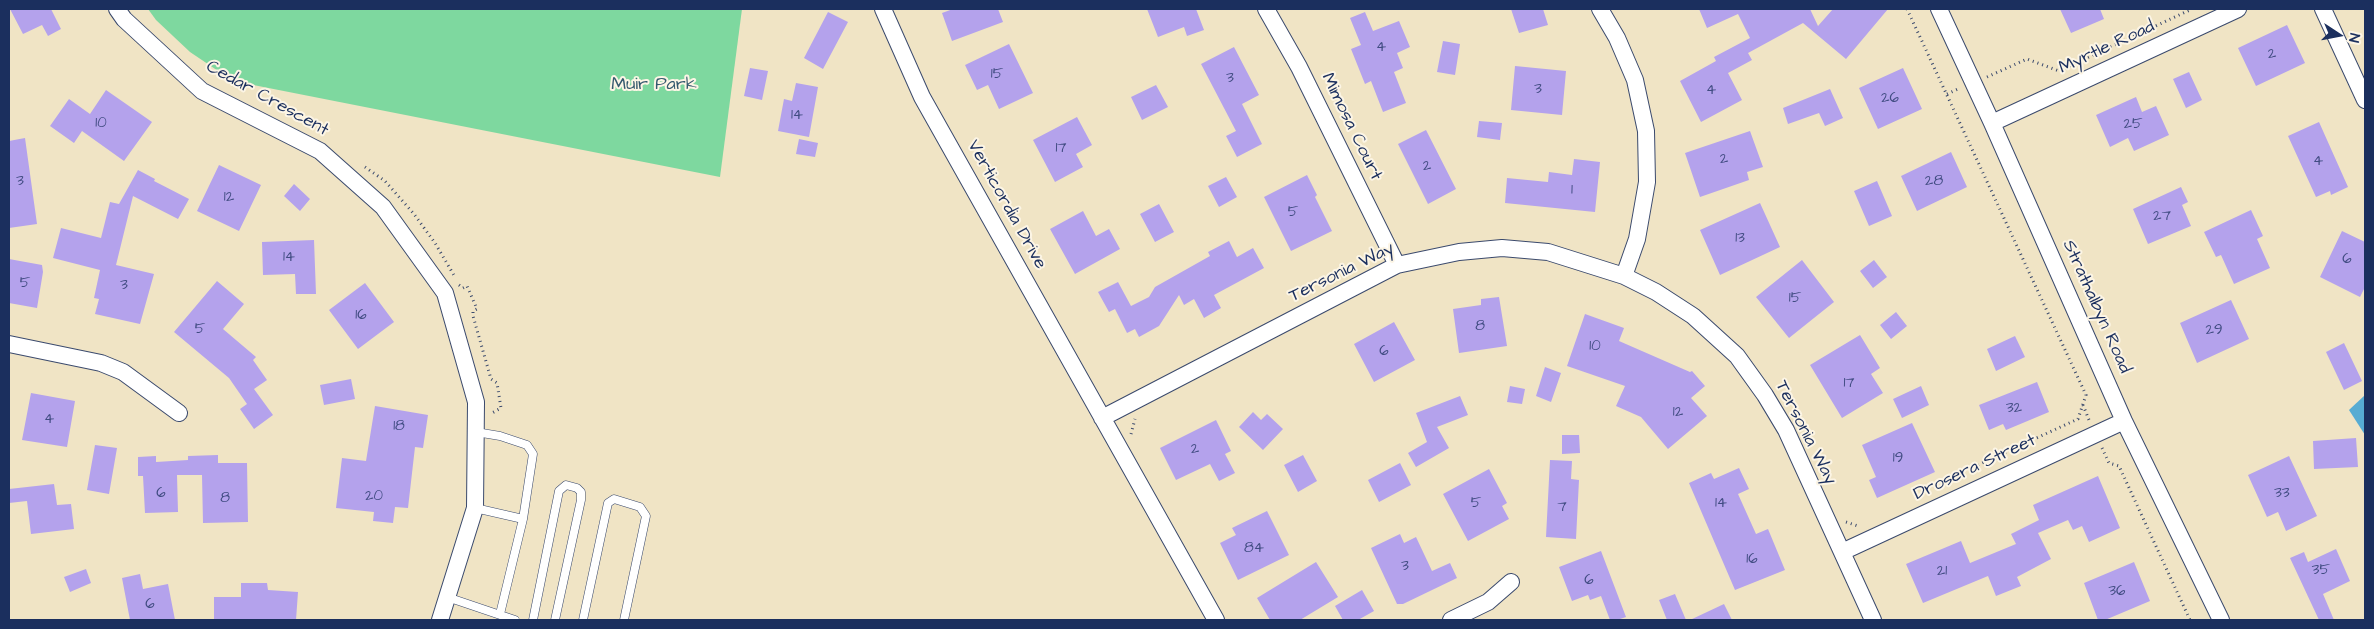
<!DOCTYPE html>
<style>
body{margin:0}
#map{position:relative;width:2374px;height:629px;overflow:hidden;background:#f0e4c5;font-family:"Architects Daughter",sans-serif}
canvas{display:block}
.frame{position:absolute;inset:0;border:10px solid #1b2f5e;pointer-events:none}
.north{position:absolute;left:2314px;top:10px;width:50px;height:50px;-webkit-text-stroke:4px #fcf5e5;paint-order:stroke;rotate:101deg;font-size:14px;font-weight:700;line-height:20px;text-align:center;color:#1b2f5e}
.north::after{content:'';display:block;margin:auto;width:18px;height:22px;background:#1b2f5e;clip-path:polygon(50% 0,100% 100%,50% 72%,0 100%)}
</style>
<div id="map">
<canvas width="2374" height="629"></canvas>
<div class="frame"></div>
<div class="north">N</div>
</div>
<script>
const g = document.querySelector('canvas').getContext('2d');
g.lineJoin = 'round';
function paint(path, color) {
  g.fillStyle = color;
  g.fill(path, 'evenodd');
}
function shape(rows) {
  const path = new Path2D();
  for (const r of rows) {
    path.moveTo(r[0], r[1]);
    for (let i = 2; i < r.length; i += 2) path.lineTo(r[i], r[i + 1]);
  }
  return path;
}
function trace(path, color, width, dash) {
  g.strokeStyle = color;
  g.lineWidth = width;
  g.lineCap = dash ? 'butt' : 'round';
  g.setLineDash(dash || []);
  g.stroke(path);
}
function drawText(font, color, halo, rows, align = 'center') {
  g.font = font + ' "Architects Daughter",sans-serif';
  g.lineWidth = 4;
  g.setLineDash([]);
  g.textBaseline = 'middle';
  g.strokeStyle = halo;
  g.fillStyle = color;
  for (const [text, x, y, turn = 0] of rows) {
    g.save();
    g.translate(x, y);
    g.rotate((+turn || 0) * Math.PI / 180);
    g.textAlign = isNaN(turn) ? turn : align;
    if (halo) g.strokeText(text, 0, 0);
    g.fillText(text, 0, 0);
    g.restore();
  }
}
paint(shape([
 [148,9,742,9,720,177,233,81,190,52,156,20]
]), '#7ed89f');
paint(shape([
 [2365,395,2365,435,2349,410]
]), '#57acd3');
paint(shape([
 [10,9,51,9,61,29,48,36,42,25,23,34],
 [953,9,998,9,1003,22,952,41,942,13],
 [1147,9,1196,9,1204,30,1187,36,1184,27,1158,37],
 [1511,9,1543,9,1548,25,1519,33],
 [1699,9,1810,9,1818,26,1833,9,1888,9,1846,59,1803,23,1748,53,1752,60,1728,73,1742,100,1701,122,1680,81,1716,61,1714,57,1750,38,1738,14,1707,28],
 [2060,9,2100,9,2104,19,2071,33],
 [828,12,848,22,823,69,804,58],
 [1365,12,1373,31,1399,21,1410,47,1397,53,1403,68,1394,72,1406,103,1383,112,1371,81,1365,84,1351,49,1361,45,1350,18],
 [2287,25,2305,63,2256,86,2238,48],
 [1443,41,1460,44,1455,75,1437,72],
 [1009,44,1033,93,999,109,988,85,977,90,965,65],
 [1234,47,1259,95,1242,104,1262,144,1237,157,1226,136,1236,131,1201,64],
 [1515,66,1566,71,1562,115,1511,110],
 [750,68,768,71,762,100,744,96],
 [1903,68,1922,109,1878,129,1859,88],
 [2189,72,2202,100,2186,108,2173,79],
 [796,83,818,87,809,137,778,131,784,99,792,101],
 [1156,85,1168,107,1142,120,1131,97],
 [1830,89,1843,118,1825,126,1819,113,1788,124,1783,108],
 [106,90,152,122,124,161,82,131,74,143,50,126,69,99,90,114],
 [2136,97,2142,112,2156,106,2169,135,2134,151,2128,138,2110,147,2096,115],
 [1077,117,1092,145,1076,154,1083,167,1055,182,1033,140],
 [1479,121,1502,123,1500,140,1477,137],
 [2319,122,2348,187,2331,195,2330,191,2316,197,2288,136],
 [1426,130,1456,189,1428,204,1398,144],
 [1750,131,1763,167,1747,172,1749,180,1700,197,1685,153],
 [25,138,37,224,9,228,9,141],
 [799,139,818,143,815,157,796,154],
 [1951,152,1967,187,1917,211,1901,176],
 [1574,159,1600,162,1595,212,1505,203,1507,178,1548,182,1549,172,1572,175],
 [219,165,261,185,239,231,197,211],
 [138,170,155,179,154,181,189,199,178,219,133,196,116,265,154,274,140,324,95,314,99,299,94,298,100,270,53,258,61,228,101,238,110,202,119,204],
 [1307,175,1317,195,1315,197,1332,231,1291,251,1264,197],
 [1226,177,1237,197,1219,207,1208,186],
 [1877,181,1892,216,1869,226,1854,191],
 [294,184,310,199,300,211,284,196],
 [2181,187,2188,202,2182,205,2191,226,2148,244,2133,209],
 [1760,203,1780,247,1720,275,1700,230],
 [1159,204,1174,232,1155,242,1140,214],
 [2251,210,2263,236,2257,239,2270,268,2234,284,2221,255,2216,257,2204,232],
 [1083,211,1096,236,1109,229,1120,249,1075,274,1050,229],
 [2342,231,2365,242,2365,287,2360,297,2320,277],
 [314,240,316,294,296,294,295,274,263,275,262,242],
 [1229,241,1237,257,1253,248,1264,268,1214,295,1221,308,1204,318,1194,299,1184,305,1179,295,1159,326,1139,337,1135,329,1127,333,1115,309,1109,312,1098,292,1118,282,1131,306,1149,297,1155,287,1210,256,1208,252],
 [9,259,42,265,43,272,37,308,9,303],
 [1802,260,1834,302,1789,338,1756,297],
 [1874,260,1887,277,1873,288,1860,271],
 [217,281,244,304,223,329,256,357,253,360,267,380,254,389,273,415,254,429,240,409,247,404,229,378,174,332],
 [365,283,394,322,358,349,329,310],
 [1499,297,1507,346,1459,353,1453,309,1481,305,1481,299],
 [2231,300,2249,339,2197,363,2180,323],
 [1896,312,1907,326,1891,339,1880,325],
 [1585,314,1624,328,1619,341,1690,372,1692,371,1705,386,1691,398,1707,416,1668,449,1641,417,1616,406,1625,386,1567,366],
 [1394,322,1415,360,1374,382,1354,344],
 [1860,335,1880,368,1871,374,1883,393,1842,418,1810,365],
 [2015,336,2025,357,1996,371,1987,349],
 [2344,343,2362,381,2344,390,2326,352],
 [1545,367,1561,373,1551,402,1536,396],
 [351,379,355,399,324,405,320,385],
 [2037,382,2049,412,2006,430,2003,424,1989,430,1979,405],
 [1510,386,1525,389,1522,404,1507,402],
 [1921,386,1929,405,1902,418,1893,399],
 [31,393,75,401,67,447,22,440],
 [1460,396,1468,415,1437,427,1449,448,1416,467,1408,453,1427,442,1416,413],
 [375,406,428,415,423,448,415,447,408,508,395,507,393,523,373,521,374,512,336,508,342,458,366,461],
 [1253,412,1261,420,1267,414,1283,429,1263,450,1239,427],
 [1216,420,1231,451,1225,454,1235,473,1219,481,1210,464,1176,480,1160,448],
 [1912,423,1935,472,1877,498,1869,480,1876,477,1862,445],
 [1562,435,1579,435,1580,453,1562,454],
 [2356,438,2358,467,2314,469,2313,441],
 [95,445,117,448,109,494,87,490],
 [218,455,218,463,247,463,248,522,203,523,202,475,177,475,178,512,145,513,143,476,138,476,138,457,156,456,156,462,188,460,188,456],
 [1303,455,1317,481,1298,492,1284,465],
 [2289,456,2317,516,2286,531,2278,512,2267,517,2248,475],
 [1550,460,1572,461,1571,479,1579,480,1576,539,1546,537],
 [1400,463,1411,485,1379,502,1368,480],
 [1739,468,1749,489,1738,494,1756,534,1768,529,1785,570,1735,590,1689,483,1711,473,1714,479],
 [1489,469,1507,503,1502,506,1509,519,1468,541,1443,494],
 [2098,476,2120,528,2089,542,2082,526,2073,530,2068,520,2038,533,2051,559,2017,577,2021,586,1996,596,1988,576,1923,603,1906,564,1961,541,1970,563,2016,544,2011,534,2039,520,2033,505],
 [54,484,57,505,71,504,74,529,31,534,27,501,9,503,9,489],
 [1267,511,1289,555,1238,580,1220,543,1236,535,1232,528],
 [1400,534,1404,543,1416,537,1432,571,1450,563,1457,578,1403,604,1397,604,1371,548],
 [2336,549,2350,581,2323,594,2334,620,2319,620,2290,558,2304,552,2308,562],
 [1601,551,1626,617,1617,620,1610,620,1601,596,1590,600,1588,595,1572,601,1559,567],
 [1316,562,1338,597,1300,620,1270,620,1257,598],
 [2134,562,2150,601,2105,620,2098,620,2084,583],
 [86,569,91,583,70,592,64,577],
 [140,574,143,589,168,584,175,620,130,620,122,578],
 [241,583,267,583,268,590,298,592,296,620,214,620,214,597,241,597],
 [1362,590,1374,611,1358,620,1343,620,1335,606],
 [1675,594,1686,620,1667,620,1659,600],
 [1724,604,1732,620,1690,620]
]), '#b4a2ec');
const lane = shape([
 [476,432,500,436,527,445,533,454,523,519,500,614],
 [475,508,523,519],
 [447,597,515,620],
 [533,620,559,491,566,485,577,488,581,492,581,500,555,620],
 [583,620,608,503,614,499,640,507,646,516,624,620]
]);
const street = shape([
 [117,9,124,19,202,91,320,151,383,207,445,293,476,402,475,508,440,620],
 [883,9,922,97,1216,620],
 [1266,9,1299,67,1397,265],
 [1600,9,1617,38,1635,80,1646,131,1647,182,1637,239,1624,276],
 [1939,9,1992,123,2124,421,2221,620],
 [2323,9,2365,100],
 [1992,123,2238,9],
 [9,344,101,363,123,372,179,413],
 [1102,418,1397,265,1459,252,1502,248,1548,252,1624,276,1656,292,1693,316,1737,356,1765,395,1786,430,1873,620],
 [1842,552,2124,421],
 [1451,620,1488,602,1511,582]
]);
trace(lane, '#3b4a6d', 9);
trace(street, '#3b4a6d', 18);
trace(shape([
 [1907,9,2086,395,2078,419,1982,463,1975,467,1969,475],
 [1987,77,2027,59,2059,71,2192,9],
 [1947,94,1958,89],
 [365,167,385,181,414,214,435,243,455,277],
 [459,285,463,288,467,286,477,309,473,311,473,316,491,379,497,383,501,408,492,413],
 [2083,405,2089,420],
 [1131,434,1135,419],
 [2102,448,2109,463,2119,466,2190,620],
 [1846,522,1858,526]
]), '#3b4a6d', 3, [1, 4]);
trace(lane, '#fff', 8);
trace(street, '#fff', 16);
drawText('15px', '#414c82', null, [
 ["4",1381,48],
 ["2",2272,55],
 ["15",997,75],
 ["3",1230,79],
 ["3",1538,90],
 ["4",1711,91],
 ["26",1890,99],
 ["14",797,116],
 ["10",101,124],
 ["25",2133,125],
 ["17",1061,149],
 ["2",1724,160],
 ["4",2318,162],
 ["2",1427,167],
 ["3",20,182],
 ["28",1934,182],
 ["1",1572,191],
 ["12",229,198],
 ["5",1293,213],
 ["27",2162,217],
 ["13",1740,239],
 ["14",289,258],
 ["6",2347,260],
 ["5",25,284],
 ["3",124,286],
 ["15",1795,299],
 ["16",361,316],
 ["8",1480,327],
 ["5",200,330],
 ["29",2214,331],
 ["10",1595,347],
 ["6",1384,352],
 ["17",1849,384],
 ["32",2014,409],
 ["12",1678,413],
 ["4",49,420],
 ["18",399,427],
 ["2",1195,450],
 ["19",1898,459],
 ["6",161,494],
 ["33",2282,494],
 ["20",374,497],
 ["8",225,499],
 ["5",1476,504],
 ["14",1721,504],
 ["7",1562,508],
 ["84",1254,549],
 ["16",1752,560],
 ["3",1405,567],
 ["35",2321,571],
 ["21",1942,572],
 ["6",1589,581],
 ["36",2117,592],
 ["6",150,605]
]);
drawText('18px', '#1b2f5e', '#fcf5e5', [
 ["Myrtle Road",2107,48,-25],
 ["Cedar Crescent",267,99,29],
 ["Mimosa Court",1351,127,64],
 ["Verticordia Drive",1006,205,61],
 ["Tersonia Way",1342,273,-26],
 ["Strathalbyn Road",2096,307,66],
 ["Tersonia Way",1805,433,63],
 ["Drosera Street",1975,468,-25]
]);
drawText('18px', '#34596e', '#fcf5e5', [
 ["Muir Park",654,85]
]);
</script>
